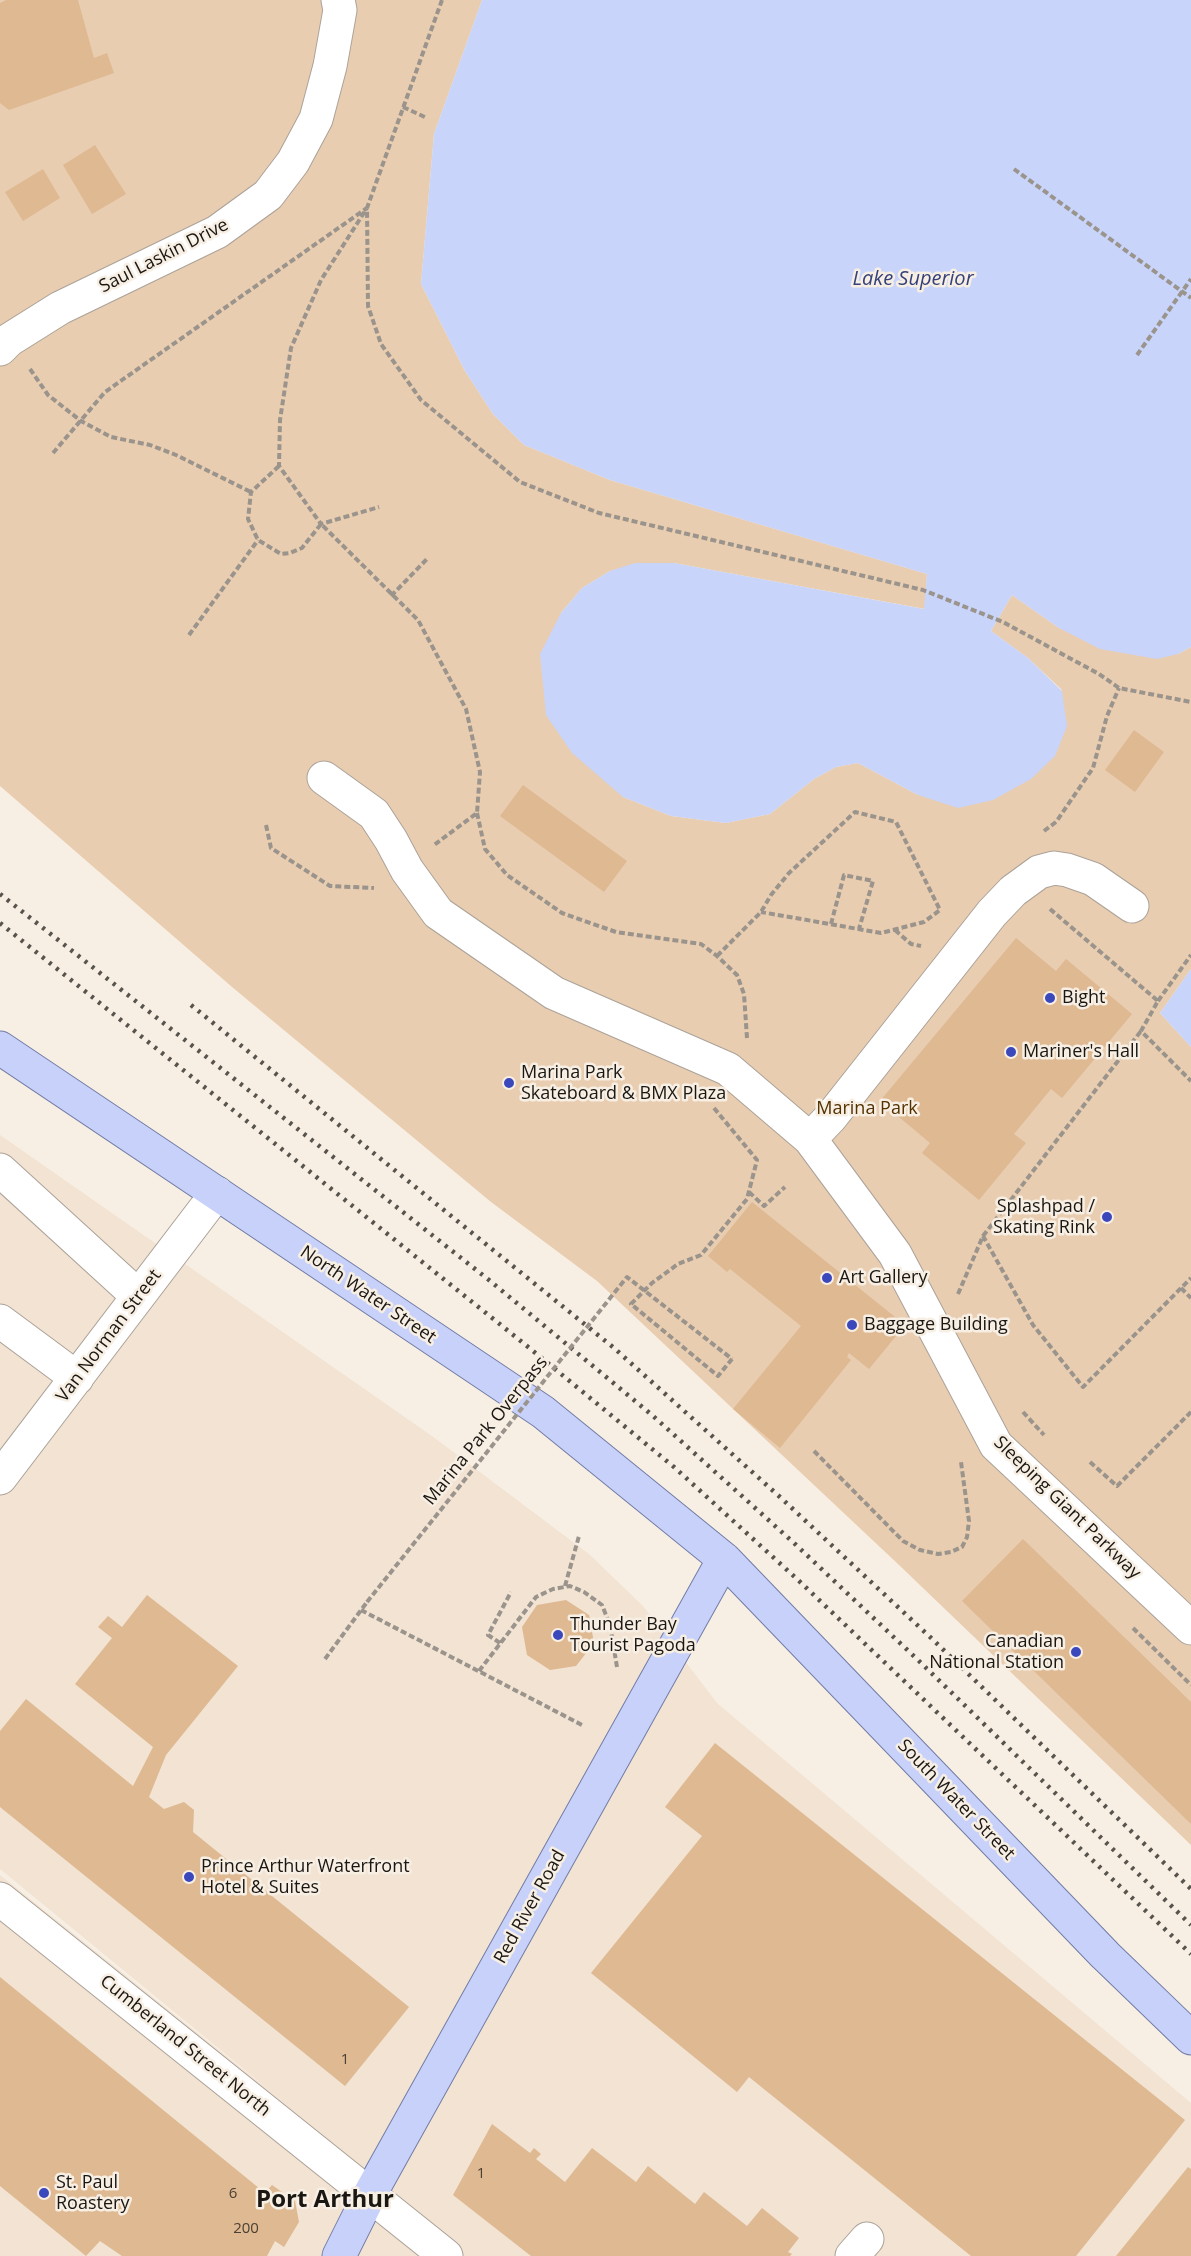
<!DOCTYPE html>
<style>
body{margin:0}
canvas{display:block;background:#f8efe4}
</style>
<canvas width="1191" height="2256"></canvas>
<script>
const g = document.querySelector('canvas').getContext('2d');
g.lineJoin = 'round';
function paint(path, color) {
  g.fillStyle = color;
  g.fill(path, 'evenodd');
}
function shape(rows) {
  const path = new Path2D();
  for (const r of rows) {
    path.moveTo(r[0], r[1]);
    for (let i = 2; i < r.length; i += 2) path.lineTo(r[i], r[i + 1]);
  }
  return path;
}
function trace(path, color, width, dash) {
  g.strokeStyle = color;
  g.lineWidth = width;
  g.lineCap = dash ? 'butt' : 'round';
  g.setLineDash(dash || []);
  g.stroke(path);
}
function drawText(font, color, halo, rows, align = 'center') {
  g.font = font + ' "Open Sans",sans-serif';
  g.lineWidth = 5;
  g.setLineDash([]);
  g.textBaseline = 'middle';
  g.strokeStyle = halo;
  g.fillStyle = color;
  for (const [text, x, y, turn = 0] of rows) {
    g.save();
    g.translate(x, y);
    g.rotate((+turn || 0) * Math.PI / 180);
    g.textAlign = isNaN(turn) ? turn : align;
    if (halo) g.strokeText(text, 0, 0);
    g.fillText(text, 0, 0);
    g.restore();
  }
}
paint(shape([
 [0,1135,432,1436,589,1554,643,1606,717,1703,1191,2103,1191,2256,0,2256,0,1875,290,2107,0,1869]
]), '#f2e3d3');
paint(shape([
 [0,0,482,0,434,134,421,284,465,371,493,414,524,445,610,480,927,574,925,609,674,563,610,571,582,588,561,613,623,797,671,816,726,823,770,814,814,779,836,767,858,763,918,795,1062,690,1028,658,991,631,1012,595,1059,628,1178,654,1191,647,1191,969,1160,1013,1191,1047,1191,1845,899,1565,597,1281,491,1202,232,987,0,786]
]), '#e9cdb0');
paint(shape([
 [482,0,1191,0,1191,647,1178,654,1157,659,1100,649,1059,628,1012,595,991,631,1028,658,1062,691,1067,726,1055,756,1031,779,993,800,958,808,918,795,858,763,836,767,814,779,770,814,726,823,671,816,623,797,572,753,546,715,540,654,561,613,582,588,610,571,635,563,674,563,924,609,927,574,610,480,524,445,493,414,465,371,421,284,434,134],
 [1191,969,1191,1047,1160,1013]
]), '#c8d4f9');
paint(shape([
 [6,0,78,0,94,58,107,53,114,73,9,110,0,103,0,3],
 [95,145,126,194,92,214,63,165],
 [43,169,60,198,23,221,5,192],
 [1134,730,1164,752,1135,792,1105,770],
 [523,785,627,861,604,892,500,816],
 [1016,938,1056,971,1066,959,1132,1014,1062,1098,1051,1089,1014,1134,1026,1143,979,1200,922,1153,930,1143,880,1101],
 [752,1202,905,1325,869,1369,849,1353,847,1357,851,1360,780,1448,733,1409,801,1326,730,1269,727,1272,708,1256],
 [1023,1539,1191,1702,1191,1824,962,1601],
 [147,1595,238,1666,166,1755,149,1797,164,1809,184,1802,194,1810,193,1832,409,2007,345,2086,0,1807,0,1731,26,1699,133,1786,153,1747,75,1684,112,1638,98,1627,108,1616,122,1627],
 [566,1600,589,1615,594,1643,576,1666,550,1670,527,1655,522,1627,537,1605],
 [715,1743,1185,2120,1076,2256,971,2256,749,2077,737,2092,591,1973,702,1836,665,1807],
 [0,1977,265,2193,272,2185,295,2201,299,2222,284,2247,275,2241,267,2256,122,2256,100,2241,86,2256,0,2186],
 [492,2124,530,2153,534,2148,541,2154,536,2159,565,2182,592,2148,636,2182,648,2166,695,2204,704,2192,747,2226,762,2208,799,2238,788,2252,792,2254,790,2256,531,2256,453,2195],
 [1188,2167,1191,2169,1191,2256,1116,2256]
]), '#deb992');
const minor = shape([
 [0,349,9,340,60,308,217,232,268,195,293,162,316,119,330,66,340,10,338,0],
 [324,778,374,814,391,840,407,870,438,913,554,993,728,1069,810,1139,895,1254,996,1445,1191,1628],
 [810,1139,831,1117,992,913,1013,891,1039,872,1054,868,1067,870,1093,879,1132,906],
 [0,1170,138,1296],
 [0,1321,77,1378],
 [0,1478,217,1193],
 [0,1899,446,2256],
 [852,2256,867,2239]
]);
const major = shape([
 [0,1048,543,1412,724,1559,1105,1955,1191,2038],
 [339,2256,370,2194,724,1559]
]);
trace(minor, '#aba299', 35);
trace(major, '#727ca6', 35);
trace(shape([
 [442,0,367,208,368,306,381,344,421,400,520,482,599,513,923,590,1003,622,1099,674,1119,688,1191,702],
 [403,107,427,118],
 [1014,169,1191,298],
 [1137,355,1191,279],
 [30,369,48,395,81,421,111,437,150,445,176,455,251,492],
 [53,453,105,392,367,208,321,280,291,348,280,420,279,466,321,524,379,507],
 [279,466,251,492,248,519,258,540,281,554,290,553,302,548,321,524,418,620,466,709,480,772,477,813,434,845],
 [391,596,427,559],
 [189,635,258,540],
 [477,813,485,849,507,875,562,913,616,932,701,944,717,956,737,975,744,994,747,1038],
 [266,825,271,848,330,886,374,888],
 [1044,831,1056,822,1093,768,1107,716,1119,688],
 [1050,909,1158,1001,1141,1031,1191,1081],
 [831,924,844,875,873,881,859,929],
 [895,930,911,944,921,946],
 [717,956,761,912,771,895,789,873,855,812,896,822,940,910,924,922,881,933,761,912],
 [1158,1001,1191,955],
 [714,1108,757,1160,747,1199,701,1255,678,1264,652,1283,631,1304,718,1376,732,1359],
 [749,1192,764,1206,785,1187],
 [983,1236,1141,1031],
 [1181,1288,1191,1298],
 [958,1294,983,1236,1033,1325,1083,1387,1191,1278],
 [1023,1412,1044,1435],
 [814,1451,903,1541,920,1550,938,1554,951,1552,962,1547,967,1537,969,1521,961,1462],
 [1090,1462,1117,1486,1191,1412],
 [565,1586,579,1536],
 [361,1610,584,1726],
 [1133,1628,1191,1685],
 [500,1643,488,1635,511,1592],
 [325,1659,367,1602],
 [479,1671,536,1597,553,1589,570,1586,584,1592,602,1605,610,1625,617,1667]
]), '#9a948c', 4, [6, 3]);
trace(minor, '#fff', 33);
trace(major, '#c7d1f9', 33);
trace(shape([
 [0,894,489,1280,652,1415,794,1543,918,1660,1191,1925],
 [0,923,527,1346,674,1467,797,1579,1191,1954],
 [191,1005,614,1348,780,1497,929,1636,1191,1889]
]), '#57534d', 4.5, [3, 6]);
trace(shape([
 [367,1602,627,1277,732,1359]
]), '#9a948c', 4, [6, 3]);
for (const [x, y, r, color] of [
 [1050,998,6,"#3a48bb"],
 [1011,1052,6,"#3a48bb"],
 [509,1083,6,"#3a48bb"],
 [1107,1217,6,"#3a48bb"],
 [827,1278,6,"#3a48bb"],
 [852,1325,6,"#3a48bb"],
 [558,1635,6,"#3a48bb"],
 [1076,1652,6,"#3a48bb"],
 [189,1877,6,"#3a48bb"],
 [44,2193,6,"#3a48bb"]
]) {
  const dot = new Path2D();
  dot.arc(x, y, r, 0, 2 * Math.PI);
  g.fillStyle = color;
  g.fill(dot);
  trace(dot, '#f8efe4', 2);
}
drawText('15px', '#4b4033', null, [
 ["1",345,2060],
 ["1",481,2174],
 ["6",233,2194],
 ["200",246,2229]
]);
drawText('18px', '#1a1713', '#f8efe4', [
 ["Saul Laskin Drive",164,256,-27],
 ["North Water Street",368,1295,34],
 ["Van Norman Street",109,1336,-53],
 ["Marina Park Overpass",486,1431,-51],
 ["Sleeping Giant Parkway",1067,1508,44],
 ["South Water Street",956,1800,46],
 ["Red River Road",530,1907,-61],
 ["Cumberland Street North",185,2046,39]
]);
drawText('18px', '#1a1713', '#f8efe4', [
 ["Bight",1062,998],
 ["Mariner's Hall",1023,1052],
 ["Marina Park",521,1073],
 ["Skateboard & BMX Plaza",521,1094],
 ["Splashpad /",1095,1207,"right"],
 ["Skating Rink",1095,1228,"right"],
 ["Art Gallery",839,1278],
 ["Baggage Building",864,1325],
 ["Thunder Bay",570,1625],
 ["Tourist Pagoda",570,1646],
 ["Canadian",1064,1642,"right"],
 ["National Station",1064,1663,"right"],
 ["Prince Arthur Waterfront",201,1867],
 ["Hotel & Suites",201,1888],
 ["St. Paul",56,2183],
 ["Roastery",56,2204]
], 'left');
drawText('18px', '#543100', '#f8efe4', [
 ["Marina Park",867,1109]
]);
drawText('italic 20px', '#35417a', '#f8efe4', [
 ["Lake Superior",913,279]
]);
drawText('bold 24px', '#1a1713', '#f8efe4', [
 ["Port Arthur",325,2200]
]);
</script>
